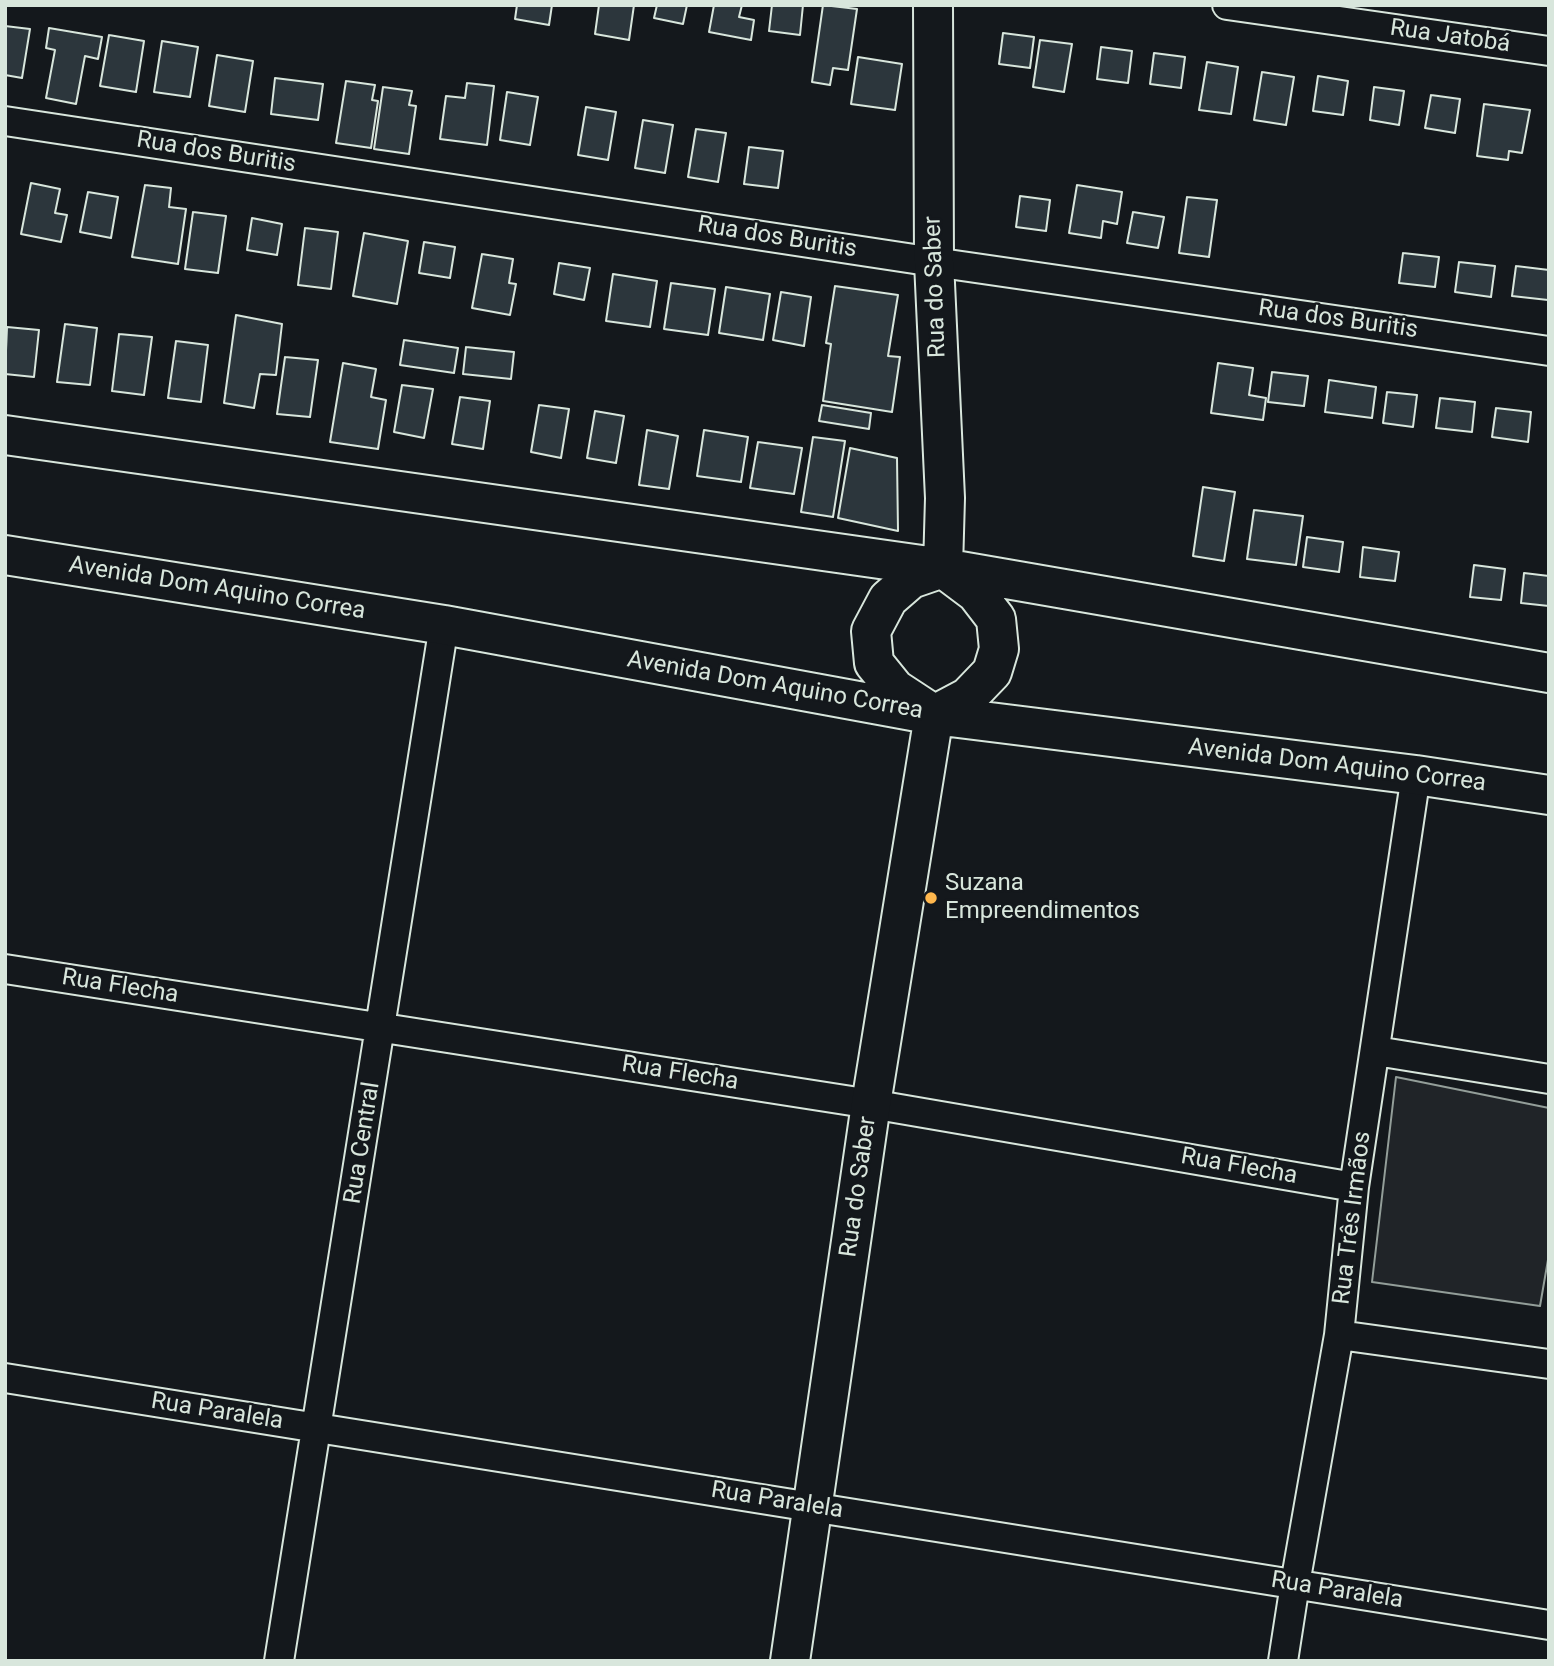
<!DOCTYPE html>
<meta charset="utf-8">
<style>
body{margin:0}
#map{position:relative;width:1554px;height:1666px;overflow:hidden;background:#14181c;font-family:Roboto,sans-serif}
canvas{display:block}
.frame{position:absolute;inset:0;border:7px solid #d8e6dc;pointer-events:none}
</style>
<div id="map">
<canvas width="1554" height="1666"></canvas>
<div class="frame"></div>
</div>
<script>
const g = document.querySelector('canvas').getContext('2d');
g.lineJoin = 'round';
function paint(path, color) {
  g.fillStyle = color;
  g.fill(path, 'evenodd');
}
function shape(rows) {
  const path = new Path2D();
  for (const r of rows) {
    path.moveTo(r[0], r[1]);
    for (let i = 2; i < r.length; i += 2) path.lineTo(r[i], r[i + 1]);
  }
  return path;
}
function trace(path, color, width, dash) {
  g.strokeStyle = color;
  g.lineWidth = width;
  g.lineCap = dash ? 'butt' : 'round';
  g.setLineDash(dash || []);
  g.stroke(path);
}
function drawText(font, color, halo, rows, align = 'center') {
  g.font = font + ' Roboto,sans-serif';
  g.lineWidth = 5;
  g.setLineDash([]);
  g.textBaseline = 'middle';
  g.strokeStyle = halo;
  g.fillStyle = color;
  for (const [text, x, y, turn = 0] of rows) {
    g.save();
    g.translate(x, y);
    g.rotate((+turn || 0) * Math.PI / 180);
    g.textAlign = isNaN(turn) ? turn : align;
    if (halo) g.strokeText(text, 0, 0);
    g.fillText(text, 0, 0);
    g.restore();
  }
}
const green = shape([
 [1396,1077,1549,1108,1549,1254,1540,1306,1372,1282,1396,1077]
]);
paint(green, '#202428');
trace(green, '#939e99', 2);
const building = shape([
 [517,5,552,5,549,25,515,19,517,5],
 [599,5,634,5,629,40,595,34,599,5],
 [657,5,687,5,683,24,654,18,657,5],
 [714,5,742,5,739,17,754,20,751,40,709,32,714,5],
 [772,5,803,5,800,35,769,31,772,5],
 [823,5,857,9,848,70,833,68,830,85,812,82,823,5],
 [5,26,30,29,22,78,5,75,5,26],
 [49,28,102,37,98,59,85,56,76,104,46,98,55,50,46,48,49,28],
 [1003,33,1034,37,1030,68,999,64,1003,33],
 [109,35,144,41,136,92,100,86,109,35],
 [1040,40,1072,44,1064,92,1033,87,1040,40],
 [162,41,198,47,190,97,154,92,162,41],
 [1101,47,1132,51,1128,83,1097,79,1101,47],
 [1154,53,1185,57,1181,88,1150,84,1154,53],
 [217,55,253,61,245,112,209,106,217,55],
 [858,57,902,64,895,110,851,104,858,57],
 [1207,62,1238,67,1231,114,1199,110,1207,62],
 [1262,72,1294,77,1286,125,1254,120,1262,72],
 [1318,76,1348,81,1343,115,1313,111,1318,76],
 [275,78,323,84,318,120,271,114,275,78],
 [346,81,375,85,372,100,378,101,371,148,336,143,346,81],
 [467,83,494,86,487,145,440,139,446,96,465,98,467,83],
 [383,87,412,91,409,105,416,106,409,154,374,149,383,87],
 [1374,87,1404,91,1399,125,1370,120,1374,87],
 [507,92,538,97,530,145,500,140,507,92],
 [1431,95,1460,99,1455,133,1425,128,1431,95],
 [1484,104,1530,110,1522,153,1509,151,1508,160,1477,156,1484,104],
 [586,107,616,112,608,160,578,155,586,107],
 [643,120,673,125,665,173,635,168,643,120],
 [696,129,726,133,718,182,688,177,696,129],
 [749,147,783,151,778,188,744,184,749,147],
 [31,183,60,189,55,213,67,215,61,242,21,234,31,183],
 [145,185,171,188,169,207,186,209,178,264,132,257,145,185],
 [1077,185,1122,192,1117,224,1103,221,1101,238,1069,233,1077,185],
 [88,192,118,197,111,238,80,232,88,192],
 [1020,196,1050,200,1046,231,1016,227,1020,196],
 [1187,197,1217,200,1209,257,1179,253,1187,197],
 [193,212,226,216,218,273,185,269,193,212],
 [1133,212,1164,217,1158,248,1127,243,1133,212],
 [252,218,282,224,277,255,247,250,252,218],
 [305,228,338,232,331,289,298,285,305,228],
 [364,233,408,241,397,304,353,296,364,233],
 [424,242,455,247,450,278,419,273,424,242],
 [1403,253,1439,257,1435,287,1399,283,1403,253],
 [482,254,513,259,509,283,516,284,510,315,472,308,482,254],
 [1459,262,1495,266,1491,297,1455,292,1459,262],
 [559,263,590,268,584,300,554,294,559,263],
 [1516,266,1549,270,1548,300,1512,296,1516,266],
 [613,274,657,281,650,327,606,321,613,274],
 [671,283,715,289,708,335,664,329,671,283],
 [835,286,898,295,888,356,900,357,892,412,823,401,831,344,826,343,835,286],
 [726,287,770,294,763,340,719,333,726,287],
 [781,292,811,297,804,346,773,340,781,292],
 [236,315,282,324,276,375,260,374,254,408,224,403,236,315],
 [65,324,97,328,90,385,57,382,65,324],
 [7,327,39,330,34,377,5,374,7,327],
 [119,334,152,337,144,395,112,391,119,334],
 [404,340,458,348,454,373,400,365,404,340],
 [176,341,208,345,201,402,168,398,176,341],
 [466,347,514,352,511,379,463,374,466,347],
 [285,357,318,360,310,417,277,414,285,357],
 [343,363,376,369,371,397,386,400,378,449,330,442,343,363],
 [1218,363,1253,368,1249,395,1266,398,1263,420,1211,413,1218,363],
 [1272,372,1308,376,1304,406,1268,402,1272,372],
 [1329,380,1376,387,1372,418,1325,412,1329,380],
 [402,385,433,389,424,438,394,432,402,385],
 [1387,392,1417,395,1413,427,1383,423,1387,392],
 [460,397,490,401,483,449,452,444,460,397],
 [1440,398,1475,402,1472,432,1436,428,1440,398],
 [539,405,569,409,561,458,531,452,539,405],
 [822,405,871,413,869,429,819,421,822,405],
 [1496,408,1531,412,1528,442,1492,437,1496,408],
 [595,411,624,416,616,463,587,458,595,411],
 [647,430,678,436,669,489,639,485,647,430],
 [704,430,748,437,741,482,697,476,704,430],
 [813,437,845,441,833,517,801,512,813,437],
 [758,442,802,448,794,494,750,488,758,442],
 [850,448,897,458,898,531,838,518,850,448],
 [1203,487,1235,492,1224,561,1193,556,1203,487],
 [1254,510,1303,516,1296,565,1247,559,1254,510],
 [1307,537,1343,542,1339,572,1303,567,1307,537],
 [1363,547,1399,552,1395,581,1360,577,1363,547],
 [1474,565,1505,569,1501,600,1470,597,1474,565],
 [1524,573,1549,576,1549,606,1521,603,1524,573]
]);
paint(building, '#2c363c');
trace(building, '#d8e6dc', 2);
const street = shape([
 [1227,5,1549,51],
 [5,121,934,262,1549,351],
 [5,969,871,1104,1354,1187],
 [1376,1051,1549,1079],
 [1339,1335,1549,1364],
 [5,1378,1549,1625],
 [279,1661,444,625],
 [1283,1661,1295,1584,1339,1335,1354,1187,1416,775]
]);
const secondary = shape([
 [933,5,934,262,945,498,943,568],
 [5,435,943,568,1549,673],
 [5,555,444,625,934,715,1416,775,1549,795],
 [927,710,895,689,874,663,871,631,888,599,911,579,943,568],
 [934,715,968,697,992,672,999,649,996,619,976,593,944,569],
 [790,1661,871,1104,934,715]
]);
trace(street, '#d8e6dc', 32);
trace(secondary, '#d8e6dc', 42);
trace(street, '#14181c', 28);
trace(secondary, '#14181c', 38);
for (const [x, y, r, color] of [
 [931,898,7,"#ffb74d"]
]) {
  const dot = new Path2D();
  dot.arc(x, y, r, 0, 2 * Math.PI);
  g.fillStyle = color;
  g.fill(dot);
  trace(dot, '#14181c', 2.5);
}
drawText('24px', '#d8e6dc', '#14181c', [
 ["Rua Jatobá",1450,37,8],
 ["Rua dos Buritis",216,153,9],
 ["Rua dos Buritis",777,238,9],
 ["Rua do Saber",936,287,-92],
 ["Rua dos Buritis",1338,320,8],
 ["Avenida Dom Aquino Correa",217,589,9],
 ["Avenida Dom Aquino Correa",775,686,10],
 ["Avenida Dom Aquino Correa",1337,766,7],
 ["Rua Flecha",120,987,9],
 ["Rua Flecha",680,1074,9],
 ["Rua Central",363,1143,-81],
 ["Rua Flecha",1239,1167,10],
 ["Rua do Saber",859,1187,-82],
 ["Rua Três Irmãos",1353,1218,-83],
 ["Rua Paralela",217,1412,9],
 ["Rua Paralela",777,1501,9],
 ["Rua Paralela",1337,1591,9]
]);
drawText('24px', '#d8e6dc', '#14181c', [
 ["Suzana",945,884],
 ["Empreendimentos",945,912]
], 'left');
</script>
